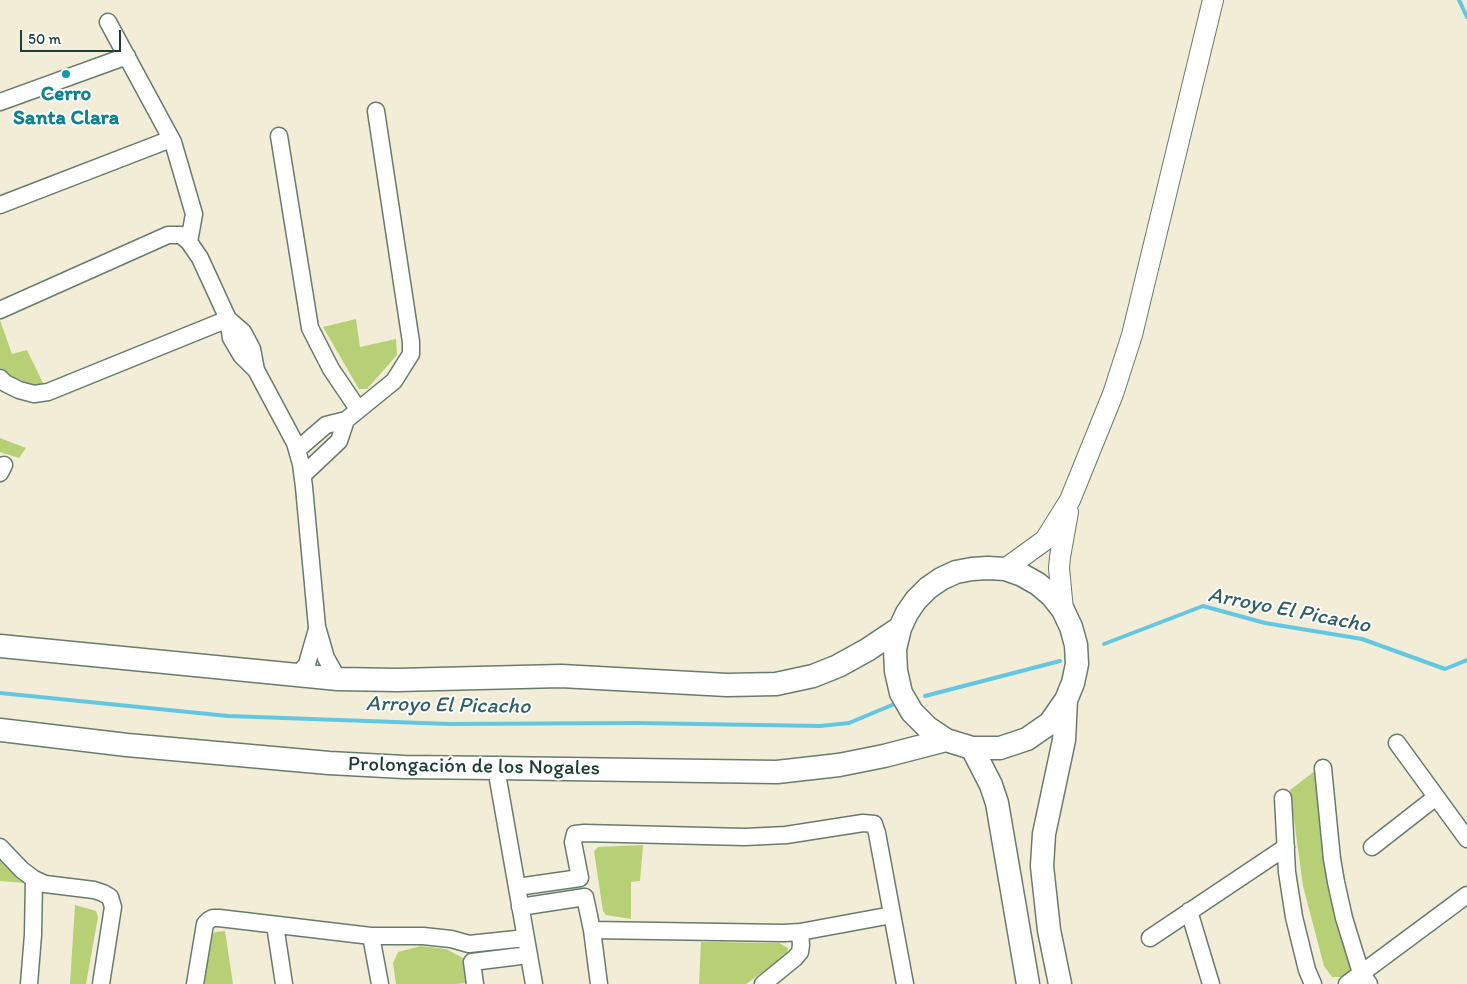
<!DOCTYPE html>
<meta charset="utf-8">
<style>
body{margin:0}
#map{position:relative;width:1467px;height:984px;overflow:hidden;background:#f1edd7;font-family:Itim,sans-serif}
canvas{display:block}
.scale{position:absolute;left:20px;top:30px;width:101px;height:22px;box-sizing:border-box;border:2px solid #1f3d34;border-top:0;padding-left:6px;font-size:15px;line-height:18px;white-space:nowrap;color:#1f3d34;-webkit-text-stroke:4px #fff;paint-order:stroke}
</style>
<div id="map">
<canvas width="1467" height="984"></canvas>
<div class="scale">50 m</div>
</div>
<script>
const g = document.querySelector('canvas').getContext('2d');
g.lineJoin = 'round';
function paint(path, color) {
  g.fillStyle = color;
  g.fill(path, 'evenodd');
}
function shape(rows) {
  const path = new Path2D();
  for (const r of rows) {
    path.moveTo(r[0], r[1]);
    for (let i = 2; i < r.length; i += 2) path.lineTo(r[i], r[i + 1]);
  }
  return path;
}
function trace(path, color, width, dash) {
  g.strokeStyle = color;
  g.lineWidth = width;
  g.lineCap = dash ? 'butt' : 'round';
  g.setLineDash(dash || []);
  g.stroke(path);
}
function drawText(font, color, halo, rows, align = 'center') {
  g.font = font + ' Itim,sans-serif';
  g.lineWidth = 4;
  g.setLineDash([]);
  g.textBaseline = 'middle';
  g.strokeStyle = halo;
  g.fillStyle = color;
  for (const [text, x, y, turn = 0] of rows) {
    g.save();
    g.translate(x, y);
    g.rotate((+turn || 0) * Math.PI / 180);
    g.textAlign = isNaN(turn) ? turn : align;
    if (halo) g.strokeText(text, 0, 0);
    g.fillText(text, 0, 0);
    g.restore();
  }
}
paint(shape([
 [356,319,360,347,396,339,397,355,367,389,359,389,323,327],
 [0,320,12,354,27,350,43,383,35,386,8,375,0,368],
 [0,438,26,448,19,458,0,452],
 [1320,767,1354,965,1347,977,1332,977,1324,966,1303,886,1290,790],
 [643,845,640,881,631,882,631,919,606,915,603,911,594,851,598,847],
 [0,861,24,883,0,881],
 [75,905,96,911,98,917,86,984,70,984],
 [225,931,233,984,202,984,210,936,215,932],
 [701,942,779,943,788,948,787,955,746,984,699,984],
 [421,946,446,949,463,958,466,983,455,984,396,984,393,963,398,952]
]), '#b7d075');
trace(shape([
 [1459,0,1467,17],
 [1104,644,1203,606,1265,623,1362,639,1445,669,1467,660],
 [0,693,228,716,450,724,638,723,820,726,849,723,892,705],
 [925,696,1060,661]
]), '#64c7e2', 4);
const minor = shape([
 [108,22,173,142,194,214,189,242],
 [0,102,127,56],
 [279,136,310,328,331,369,358,409],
 [0,205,171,139],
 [0,310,168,235,181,235,189,242,200,258,228,319,231,338,241,355,256,370,295,443,301,464,304,487,317,627,326,658,338,679],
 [228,319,243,332,252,349,256,370],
 [0,378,5,383,19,390,34,394,48,392,228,319],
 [297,450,326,425,346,420,394,381,411,354,411,342,376,111],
 [0,473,4,465],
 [303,475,339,441,346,420],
 [297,676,307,664,317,629],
 [1397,743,1467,839],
 [496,768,534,984],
 [1323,768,1332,859,1336,882,1344,918,1361,973,1369,984],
 [1283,798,1287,872,1294,917,1307,970,1313,984],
 [0,847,22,870,34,879,45,884,94,890,103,893,110,897,113,907,101,984],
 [1372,847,1436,797],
 [517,887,580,878,573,842,575,834,584,833,745,837,786,835,863,823,874,824,877,833,905,984],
 [520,907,585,897,592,930,599,984],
 [1189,911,1211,984],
 [275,925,284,984],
 [592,930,784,933,800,932,892,915],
 [371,936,380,984],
 [1150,938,1286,847],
 [29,984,33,935,34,879],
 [195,984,205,924,209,920,213,918,219,918,371,936,423,936,451,939,469,944,526,938],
 [475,984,472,962,529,955],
 [763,984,795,958,800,952,801,945,800,932],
 [1347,984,1467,895]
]);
const tertiary = shape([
 [1005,569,1045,540,1070,500,1113,394,1132,335,1213,0],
 [1063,610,1059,568,1060,557,1068,512]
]);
const secondary = shape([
 [0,646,338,679,397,680,561,676,727,685,776,684,813,676,838,666,867,650,900,628],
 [0,730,127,745,329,763,404,767,496,768,777,772,839,765,884,756,946,740,972,748,1000,748,1027,739,1050,723,1066,700,1073,683,1077,664,1076,645,1071,627,1063,610,1052,596,1038,584,1022,575,1005,569,988,568,972,569,956,572,941,579,928,588,916,600,907,613,900,628,895,649,896,671,901,693,912,712,928,728,946,740],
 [972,748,991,785,997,803,1028,984],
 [1060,984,1049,930,1042,866,1044,834,1064,740,1066,700]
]);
trace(minor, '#687b6d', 19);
trace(tertiary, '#687b6d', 22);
trace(secondary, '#687b6d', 25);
trace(minor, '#fff', 16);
trace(tertiary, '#fff', 20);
trace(secondary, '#fff', 22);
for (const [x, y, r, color] of [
 [66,74,5,"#0f9aa8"]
]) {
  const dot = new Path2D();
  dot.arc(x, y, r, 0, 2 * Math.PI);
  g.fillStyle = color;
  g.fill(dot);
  trace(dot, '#fff', 2);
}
drawText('bold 21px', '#0d838f', '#fff', [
 ["Cerro",66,95],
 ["Santa Clara",66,119]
]);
drawText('21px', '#1f3d34', '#fff', [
 ["Prolongación de los Nogales",474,767,1]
]);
drawText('italic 22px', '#306060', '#fff', [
 ["Arroyo El Picacho",1289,611,11],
 ["Arroyo El Picacho",448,706,1]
]);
</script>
